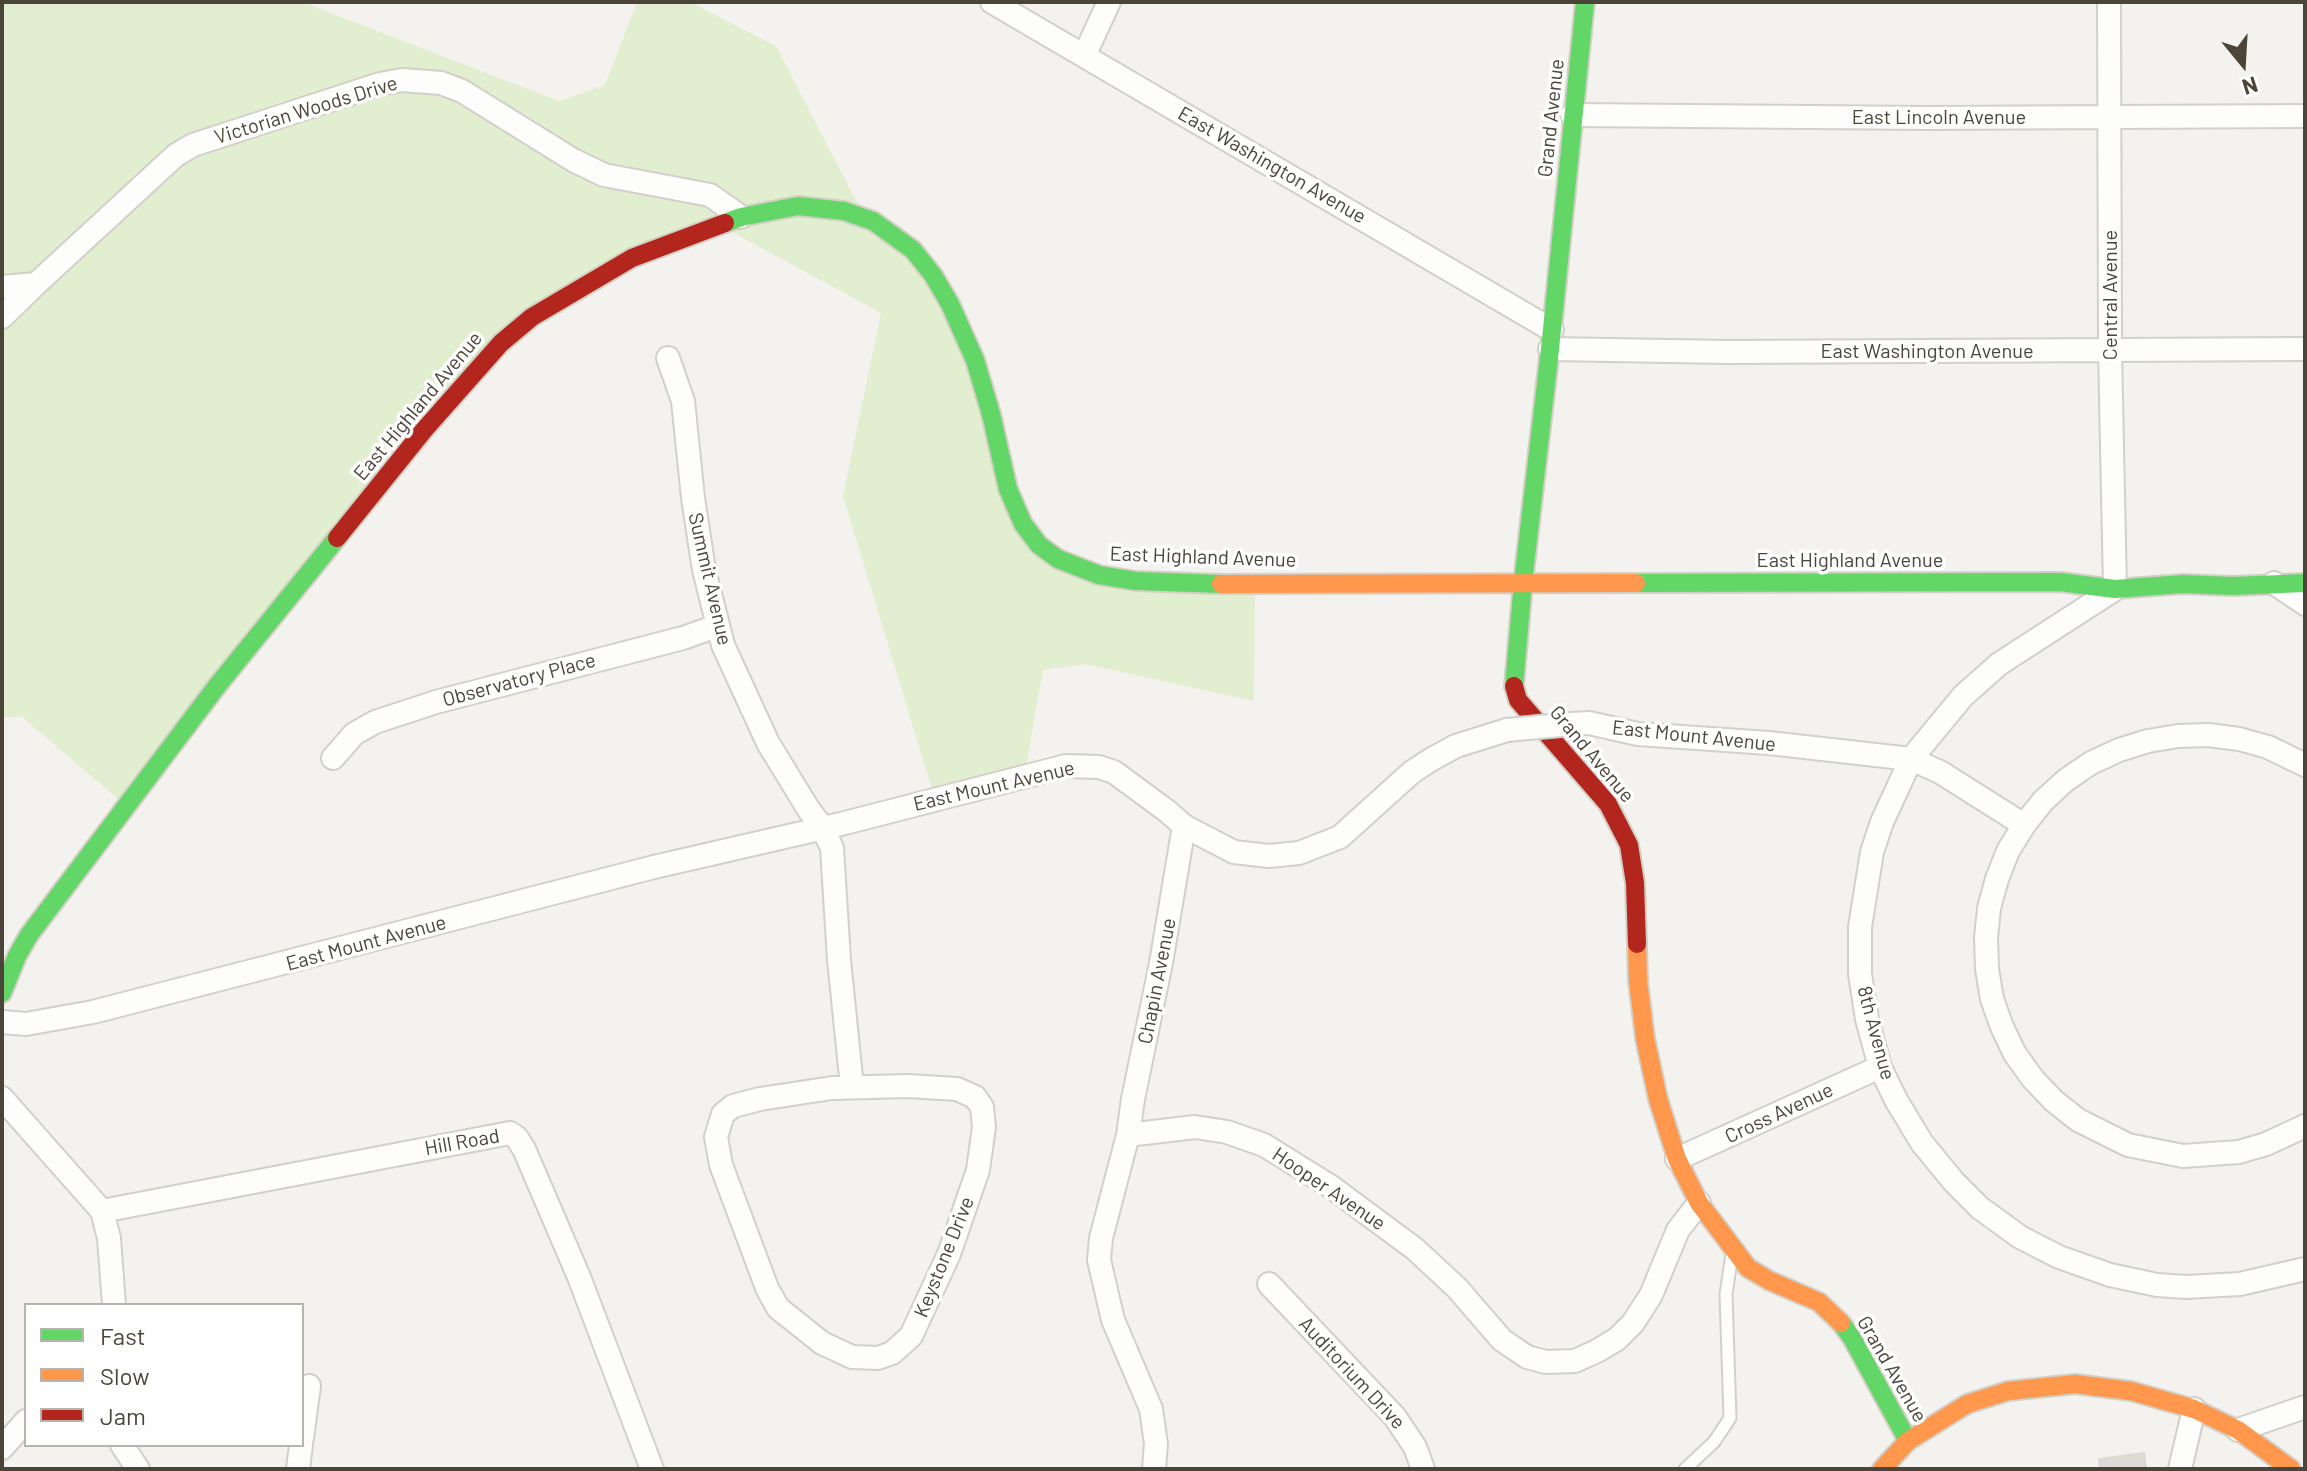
<!DOCTYPE html>
<style>
body{margin:0}
#map{position:relative;width:2307px;height:1471px;overflow:hidden;background:#f4f2ee;font-family:Barlow,sans-serif}
canvas{display:block}
.frame{position:absolute;inset:0;border:4px solid #4b4439;pointer-events:none}
.legend{position:absolute;left:24px;top:1303px;width:280px;height:144px;box-sizing:border-box;background:#fff;border:2px solid #b7b4b0;margin:0;padding:10px 14px;list-style:none;font-size:24px;color:#4b4439}
.legend li{display:flex;align-items:center;gap:16px;height:40px}
.legend b{width:40px;border:2px solid #b7b4b0}
.north{position:absolute;left:2203px;top:24px;width:80px;height:80px;-webkit-text-stroke:6px #fff;paint-order:stroke;rotate:162deg;font-size:22px;font-weight:700;line-height:32px;text-align:center;color:#4b4439}
.north::after{content:'';display:block;margin:auto;width:28px;height:36px;background:#4b4439;clip-path:polygon(50% 0,100% 100%,50% 72%,0 100%)}
</style>
<div id="map">
<canvas width="2307" height="1471"></canvas>
<div class="frame"></div>
<ul class="legend">
<li><b style="height:10px;background:#63d668"></b>Fast</li>
<li><b style="height:10px;background:#ff974d"></b>Slow</li>
<li><b style="height:10px;background:#b3261e"></b>Jam</li>
</ul>
<div class="north">N</div>
</div>
<script>
const g = document.querySelector('canvas').getContext('2d');
g.lineJoin = 'round';
function paint(path, color) {
  g.fillStyle = color;
  g.fill(path, 'evenodd');
}
function shape(rows) {
  const path = new Path2D();
  for (const r of rows) {
    path.moveTo(r[0], r[1]);
    for (let i = 2; i < r.length; i += 2) path.lineTo(r[i], r[i + 1]);
  }
  return path;
}
function trace(path, color, width, dash) {
  g.strokeStyle = color;
  g.lineWidth = width;
  g.lineCap = dash ? 'butt' : 'round';
  g.setLineDash(dash || []);
  g.stroke(path);
}
function drawText(font, color, halo, rows, align = 'center') {
  g.font = font + ' Barlow,sans-serif';
  g.lineWidth = 7;
  g.setLineDash([]);
  g.textBaseline = 'middle';
  g.strokeStyle = halo;
  g.fillStyle = color;
  for (const [text, x, y, turn = 0] of rows) {
    g.save();
    g.translate(x, y);
    g.rotate((+turn || 0) * Math.PI / 180);
    g.textAlign = isNaN(turn) ? turn : align;
    if (halo) g.strokeText(text, 0, 0);
    g.fillText(text, 0, 0);
    g.restore();
  }
}
paint(shape([
 [2,2,302,2,559,101,605,85,637,2,690,2,776,46,865,218,949,303,1036,539,1111,583,1255,587,1254,701,1085,664,1043,670,1025,772,934,796,843,496,881,313,708,219,509,337,125,805,21,716,2,718]
]), '#e1eecf');
const building = shape([
 [2144,1453,2146,1469,2100,1469,2099,1459,2144,1453]
]);
paint(building, '#dedbd6');
trace(building, '#dcd9d4', 2);
const lane = shape([
 [1685,1469,1714,1442,1730,1418,1726,1294,1732,1254]
]);
const street = shape([
 [992,2,1552,330],
 [2109,2,2110,350,2115,589,1999,664,1963,696,1911,759,1882,822,1872,852,1860,927,1860,974,1867,1019,1880,1067,1896,1100,1922,1143,1954,1182,1980,1208,2020,1237,2059,1257,2110,1275,2157,1285,2186,1287,2240,1284,2305,1269],
 [1084,56,1109,2],
 [1572,115,1928,118,2305,116],
 [36,284,176,155,193,145,380,84,402,80,441,83,462,91,573,160,604,175,710,195,741,217],
 [2,287,36,284,2,317],
 [1550,349,1729,352,2305,349],
 [668,358,683,401,693,498,704,570,723,645,768,743,809,810,822,827,832,848,839,960,852,1087],
 [2274,583,2305,604],
 [1571,724,1589,723,1638,734,1769,743,1911,759,1940,772,2024,825],
 [333,758,354,734,375,722,436,702,683,638,717,626],
 [2305,765,2268,747,2239,739,2208,735,2178,736,2148,741,2119,750,2091,763,2066,780,2043,801,2024,825,2008,851,1997,879,1989,908,1986,938,1987,969,1992,999,2002,1027,2015,1054,2033,1079,2054,1101,2078,1120,2128,1145,2183,1156,2239,1152,2266,1144,2305,1126],
 [2,1022,26,1024,93,1012,654,867,841,824,1066,766,1099,767,1114,772,1167,811,1184,826,1234,852,1269,856,1299,853,1340,837,1412,772,1432,759,1456,746,1507,730],
 [908,1086,957,1089,975,1097,982,1107,984,1127,978,1170,949,1254,911,1336,892,1353,878,1358,852,1357,822,1343,778,1308,767,1288,721,1165,716,1137,723,1114,733,1106,760,1099,832,1088,908,1086],
 [2,1098,102,1211,109,1238,114,1305],
 [1128,1135,1133,1099,1161,963,1184,826],
 [1677,1159,1880,1067],
 [102,1211,510,1133,517,1138,524,1149,579,1277,652,1469],
 [1269,1284,1395,1417,1415,1447,1423,1469],
 [2238,1430,2305,1407],
 [302,1438,309,1386],
 [122,1445,138,1469],
 [2,1448,26,1421],
 [298,1469,301,1445],
 [1154,1469,1156,1444,1151,1409,1113,1320,1099,1260,1101,1238,1128,1135,1195,1127,1227,1132,1264,1145,1330,1186,1415,1249,1457,1288,1502,1340,1527,1357,1546,1362,1575,1361,1597,1351,1617,1339,1633,1323,1651,1295,1678,1230,1699,1203],
 [2180,1469,2194,1409]
]);
const fast = shape([
 [725,223,741,217,798,206,844,211,873,221,913,250,933,275,950,304,975,360,991,414,1008,489,1023,524,1039,545,1058,559,1099,575,1136,581,1221,584],
 [1636,583,2060,582,2115,589,2183,584,2233,586,2305,583],
 [1514,686,1523,582,1550,349,1585,2],
 [2,993,17,956,29,935,217,686,337,538],
 [1841,1323,1852,1338,1908,1441]
]);
const slow = shape([
 [1221,584,1636,583],
 [1637,944,1638,981,1645,1038,1658,1099,1677,1159,1699,1203,1748,1268,1770,1281,1819,1302,1841,1323],
 [1882,1469,1908,1441,1967,1404,2008,1391,2075,1384,2131,1391,2194,1409,2238,1430,2291,1469]
]);
const jam = shape([
 [337,538,424,430,501,343,532,317,632,258,725,223],
 [1514,686,1518,700,1608,804,1629,845,1635,883,1637,944]
]);
trace(lane, '#d2d0cb', 15);
trace(street, '#d2d0cb', 26);
trace(fast, '#d3cfc5', 22);
trace(slow, '#d3cfc5', 22);
trace(jam, '#d3cfc5', 22);
trace(lane, '#fdfdfc', 11);
trace(street, '#fdfdfc', 22);
trace(fast, '#63d668', 18);
trace(slow, '#ff974d', 18);
trace(jam, '#b3261e', 18);
const streetBridge = shape([
 [1507,730,1571,724]
]);
trace(streetBridge, '#d2d0cb', 26, []);
trace(streetBridge, '#fdfdfc', 22);
drawText('20px', '#4b4439', '#fff', [
 ["Victorian Woods Drive",306,110,-17],
 ["East Lincoln Avenue",1939,117],
 ["Grand Avenue",1551,118,-84],
 ["East Washington Avenue",1272,165,30],
 ["Central Avenue",2110,295,-90],
 ["East Washington Avenue",1927,351],
 ["East Highland Avenue",418,406,-50],
 ["East Highland Avenue",1203,557,2],
 ["East Highland Avenue",1850,560],
 ["Summit Avenue",710,579,77],
 ["Observatory Place",519,680,-15],
 ["East Mount Avenue",1694,736,6],
 ["Grand Avenue",1592,754,50],
 ["East Mount Avenue",994,786,-13],
 ["East Mount Avenue",366,943,-15],
 ["Chapin Avenue",1157,981,-79],
 ["8th Avenue",1876,1033,75],
 ["Cross Avenue",1779,1113,-25],
 ["Hill Road",462,1142,-10],
 ["Hooper Avenue",1329,1189,34],
 ["Keystone Drive",944,1257,-68],
 ["Grand Avenue",1892,1369,60],
 ["Auditorium Drive",1352,1373,47]
]);
</script>
